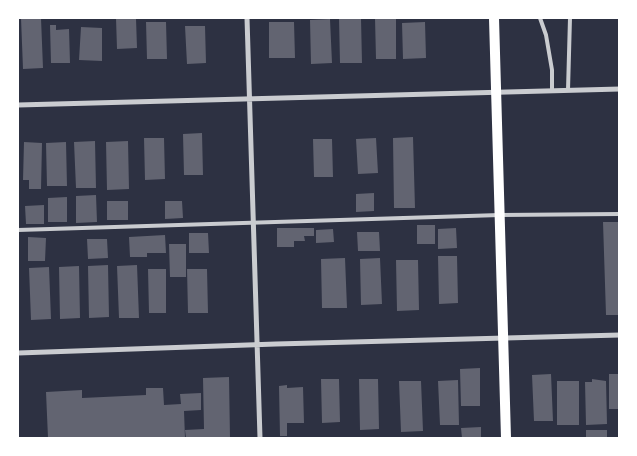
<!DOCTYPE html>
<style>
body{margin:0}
#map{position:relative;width:637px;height:456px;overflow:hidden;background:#2d3142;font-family:"Space Grotesk",sans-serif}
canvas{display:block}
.frame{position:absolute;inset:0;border:19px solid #fff;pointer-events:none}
</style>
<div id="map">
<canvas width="637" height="456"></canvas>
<div class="frame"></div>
</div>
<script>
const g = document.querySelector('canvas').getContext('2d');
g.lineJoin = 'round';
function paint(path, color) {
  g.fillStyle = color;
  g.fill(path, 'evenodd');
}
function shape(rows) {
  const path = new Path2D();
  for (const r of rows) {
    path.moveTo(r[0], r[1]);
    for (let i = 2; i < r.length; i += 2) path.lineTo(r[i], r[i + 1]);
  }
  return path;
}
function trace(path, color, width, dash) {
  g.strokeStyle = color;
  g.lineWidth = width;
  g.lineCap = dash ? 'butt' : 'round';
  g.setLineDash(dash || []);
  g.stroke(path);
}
paint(shape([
 [21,18,41,18,43,68,23,69],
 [116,18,136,18,137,48,117,49],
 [339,18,361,18,362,63,340,63],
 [375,18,396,18,396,59,376,59],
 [330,19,332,63,311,64,310,20],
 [146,22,166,22,167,59,147,59],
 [269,22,294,22,295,58,269,58],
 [425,22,426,58,403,59,402,23],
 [50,25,56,25,56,30,69,29,70,63,51,63],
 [185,26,205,26,206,63,187,64],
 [81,27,102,28,102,61,79,60],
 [202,133,203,175,184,175,183,134],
 [413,137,415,208,394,208,393,138],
 [144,138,164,138,165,179,145,180],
 [376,138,378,173,358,174,356,139],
 [313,139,332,139,333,177,314,177],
 [95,141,96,188,76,188,74,142],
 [128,141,129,189,107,190,106,142],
 [24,142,42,143,41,189,29,189,29,180,23,180],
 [66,142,67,186,47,186,46,143],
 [374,193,374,211,356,212,356,194],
 [96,195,97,222,76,223,76,196],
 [67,197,67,222,48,222,48,198],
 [107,201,128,201,128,220,107,220],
 [165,201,182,201,183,218,165,219],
 [44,205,44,224,26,224,25,206],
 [603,222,620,222,620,315,606,315],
 [417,225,435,225,435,244,417,244],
 [277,228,314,228,314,236,304,236,305,241,294,241,294,247,277,247],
 [456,228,457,248,438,249,438,229],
 [333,229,334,242,316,243,316,230],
 [357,232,379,232,380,251,358,251],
 [189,233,208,233,209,253,189,253],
 [165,235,166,253,147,253,147,257,130,257,129,237],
 [28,237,46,238,45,261,28,261],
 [87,239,107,239,108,258,88,259],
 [169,244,186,244,186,277,170,277],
 [438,256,457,256,458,303,439,304],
 [345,258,347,308,322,308,321,259],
 [380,258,382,304,361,305,360,259],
 [396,260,418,260,419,310,397,311],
 [108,265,109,317,89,318,88,266],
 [137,265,139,318,119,318,117,266],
 [79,266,80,318,60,319,59,267],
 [49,267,51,319,31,320,29,268],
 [148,269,166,269,166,313,149,313],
 [187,269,207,269,208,313,188,313],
 [480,368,480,406,461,406,460,369],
 [551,374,553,421,534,421,532,375],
 [609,374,620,374,620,409,609,409],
 [229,377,230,438,186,438,185,430,204,429,203,378],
 [321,379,339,379,340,422,322,423],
 [359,379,378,379,379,429,360,430],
 [592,379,606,381,607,424,586,425,585,382,592,382],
 [458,380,459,425,440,425,438,381],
 [399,381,421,381,423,431,401,432],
 [557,381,579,381,579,425,557,425],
 [287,385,287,388,303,387,304,423,287,423,287,436,280,436,279,386],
 [146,388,163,388,164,405,181,404,180,394,201,393,201,410,184,411,185,438,48,438,46,392,82,390,82,398,146,395],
 [481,427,481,438,462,438,461,428],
 [586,430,607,430,607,438,586,438]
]), '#626471');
trace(shape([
 [540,18,546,35,552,70,552,91],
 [568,90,570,18],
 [18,230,500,215,620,214]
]), '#caccd0', 4);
trace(shape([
 [247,18,260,438],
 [18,105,620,89],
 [18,353,276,344,620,335]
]), '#caccd0', 5);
trace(shape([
 [494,18,506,438]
]), '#fff', 10);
</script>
